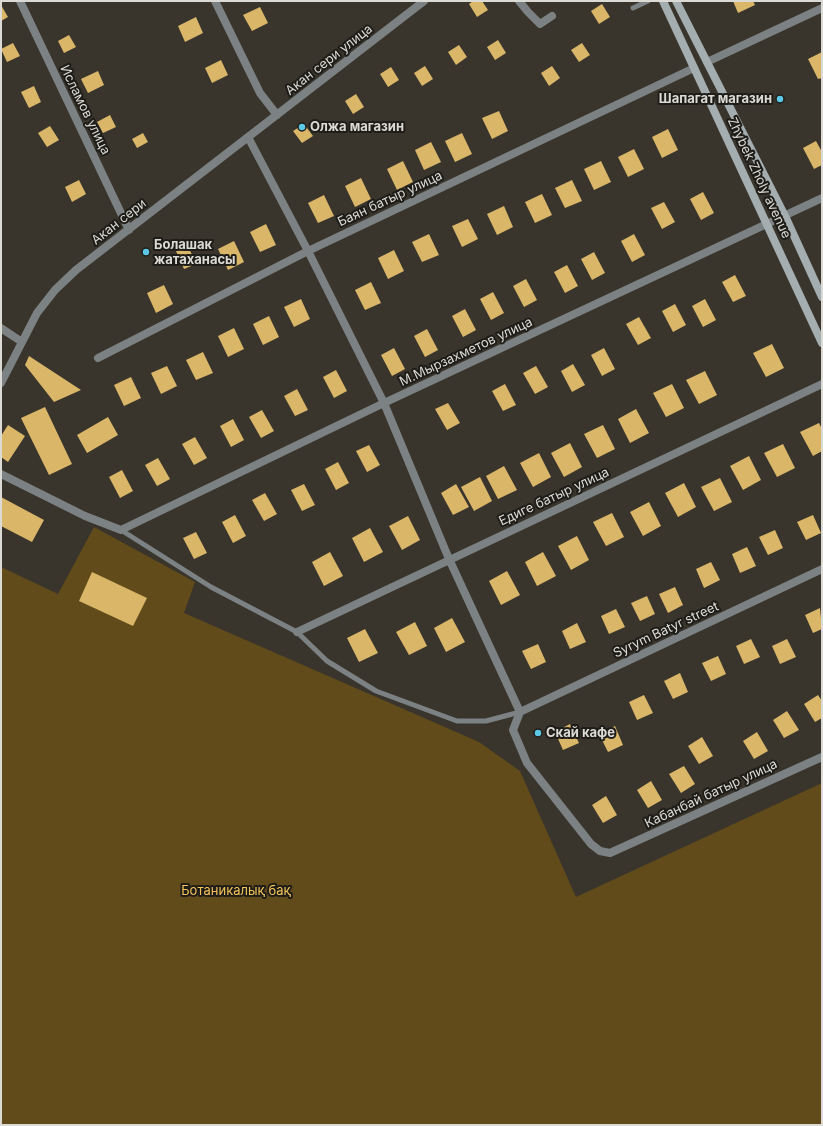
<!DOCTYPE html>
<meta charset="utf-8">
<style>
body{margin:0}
#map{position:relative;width:823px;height:1126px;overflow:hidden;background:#39352c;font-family:Inter,sans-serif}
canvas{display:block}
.frame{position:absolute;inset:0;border:2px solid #dcdad4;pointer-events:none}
</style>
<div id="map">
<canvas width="823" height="1126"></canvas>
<div class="frame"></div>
</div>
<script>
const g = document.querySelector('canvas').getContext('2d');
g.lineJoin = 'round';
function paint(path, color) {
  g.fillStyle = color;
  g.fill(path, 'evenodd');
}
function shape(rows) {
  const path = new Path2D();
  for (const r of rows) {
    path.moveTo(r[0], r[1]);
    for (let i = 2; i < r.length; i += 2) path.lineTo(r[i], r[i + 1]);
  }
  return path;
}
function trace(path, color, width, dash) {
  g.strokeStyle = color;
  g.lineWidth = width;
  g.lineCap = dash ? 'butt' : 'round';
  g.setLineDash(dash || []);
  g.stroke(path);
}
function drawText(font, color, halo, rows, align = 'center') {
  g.font = font + ' Inter,sans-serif';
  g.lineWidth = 4;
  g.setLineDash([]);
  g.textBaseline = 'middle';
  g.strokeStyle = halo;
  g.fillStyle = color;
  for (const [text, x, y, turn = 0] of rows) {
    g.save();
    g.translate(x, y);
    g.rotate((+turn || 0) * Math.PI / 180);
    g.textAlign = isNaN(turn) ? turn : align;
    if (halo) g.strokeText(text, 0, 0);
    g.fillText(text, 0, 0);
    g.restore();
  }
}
paint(shape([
 [94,527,195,582,184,613,479,742,520,771,576,897,822,783,822,1125,1,1125,1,567,58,594]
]), '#614b1a');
paint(shape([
 [473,1,482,1,488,10,477,17,469,4],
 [733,1,753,1,755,5,738,13],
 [602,4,610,17,599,24,591,11],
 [1,5,8,17,1,21],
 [260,7,268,23,252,31,243,15],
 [196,17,203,33,185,42,178,26],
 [69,35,76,47,64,53,58,41],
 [498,40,506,53,495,60,487,47],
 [13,43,20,56,7,62,1,49],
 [582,43,590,55,579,62,571,50],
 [459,45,467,57,456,65,448,52],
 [822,52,822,78,818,79,808,59],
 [221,60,228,75,212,83,205,68],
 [425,66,433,79,422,86,414,73],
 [552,66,560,78,549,86,541,73],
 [391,67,399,80,388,87,380,74],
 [98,71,104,85,88,93,81,79],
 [34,86,41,102,29,108,21,92],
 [356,94,364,107,353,114,345,101],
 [499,111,508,131,492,139,482,118],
 [110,115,116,127,103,133,97,122],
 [304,124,313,136,302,143,293,131],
 [50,126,59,140,47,147,38,133],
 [668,129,678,150,662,158,652,137],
 [143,133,148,142,137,148,132,139],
 [462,133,472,154,455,162,445,141],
 [816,141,822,152,822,165,814,169,803,148],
 [431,142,441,162,424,170,415,150],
 [634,149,644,169,628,177,618,157],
 [403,161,413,182,397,190,387,169],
 [601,161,611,182,594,190,584,169],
 [361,178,371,199,355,207,345,186],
 [79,180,86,194,72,202,65,187],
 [572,180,582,201,565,208,555,188],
 [703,192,714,213,701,220,690,199],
 [542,194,552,215,535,223,525,202],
 [324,195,334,216,318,223,308,203],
 [664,202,675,222,662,229,651,208],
 [504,206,513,227,497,235,487,214],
 [468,219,478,239,462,247,452,226],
 [266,224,276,245,260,252,250,232],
 [429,234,439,255,422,262,412,242],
 [634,234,645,255,632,262,621,241],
 [234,241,244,262,228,270,218,249],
 [188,246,196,264,184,269,176,251],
 [394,250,404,271,388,279,378,258],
 [594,252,605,273,592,280,581,259],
 [567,265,578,286,565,293,554,272],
 [735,275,746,296,733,302,722,282],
 [526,279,537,300,524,307,513,286],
 [371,282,381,303,365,310,355,290],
 [164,285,173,304,156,313,147,293],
 [493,292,504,313,491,320,480,299],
 [301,299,310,319,294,327,284,307],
 [705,299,716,320,703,327,692,306],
 [675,304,686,325,673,332,662,311],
 [465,309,476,330,463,337,452,316],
 [269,316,279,337,263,345,253,324],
 [639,317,651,338,638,345,626,324],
 [234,328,244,349,228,357,218,336],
 [427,329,438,350,425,357,414,336],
 [772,344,784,368,766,377,753,353],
 [394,348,405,369,392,376,381,355],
 [604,348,615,369,602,376,591,355],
 [203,352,213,373,196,380,186,360],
 [29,356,81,390,54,402,25,365],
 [573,364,585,385,572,392,561,371],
 [167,366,177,386,161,394,151,373],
 [536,366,548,387,535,394,523,373],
 [336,370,347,391,334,398,323,377],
 [705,371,717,395,699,404,686,380],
 [131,377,141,398,124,406,114,385],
 [505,384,516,405,503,411,492,391],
 [672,384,684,408,666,417,653,393],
 [297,389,308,410,295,416,284,396],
 [448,403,460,423,447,430,435,409],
 [45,407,72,464,49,475,21,418],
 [636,409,649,433,630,443,618,419],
 [262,410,274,431,261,438,249,417],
 [108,417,118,435,87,453,77,435],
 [233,419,244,440,231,447,220,426],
 [819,423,822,429,822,451,813,456,800,432],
 [8,425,25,436,8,462,1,457,1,436],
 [603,425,615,449,597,458,584,434],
 [195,437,207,458,194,465,182,444],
 [570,443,582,467,564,477,551,453],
 [783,444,795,468,777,477,764,453],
 [369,445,380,465,367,472,356,451],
 [539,453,551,477,533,487,520,463],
 [749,456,761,480,743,490,730,466],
 [158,458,170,479,157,486,145,465],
 [338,462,349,483,336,490,325,469],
 [504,466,517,490,498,499,486,476],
 [122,470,133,491,120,498,109,477],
 [480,477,492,501,474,511,461,487],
 [720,478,732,502,714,511,701,487],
 [684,483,696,507,678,517,665,493],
 [304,484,315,505,302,511,291,490],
 [456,484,469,507,453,515,441,493],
 [265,493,277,514,264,521,252,500],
 [1,497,44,520,32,542,1,526],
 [649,502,661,526,643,536,630,512],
 [612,513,624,537,606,546,593,522],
 [235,515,246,536,233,543,222,522],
 [813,515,821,533,806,540,797,522],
 [408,516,420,540,402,550,389,526],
 [370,528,383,552,364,562,352,538],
 [775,530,783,548,768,555,759,537],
 [196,532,207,553,194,559,183,538],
 [577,536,589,560,571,570,558,546],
 [747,547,756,566,740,573,732,554],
 [330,552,343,576,324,586,312,562],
 [543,552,556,576,537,586,525,562],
 [711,562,720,580,704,588,696,569],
 [507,571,520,595,501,605,489,581],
 [92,572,147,598,133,626,79,601],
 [675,587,683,605,668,613,659,594],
 [647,596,655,614,640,621,631,603],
 [820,608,822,629,813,633,805,615],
 [616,609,625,627,609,634,601,616],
 [452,618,465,642,446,652,434,628],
 [415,622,427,646,409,655,396,632],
 [577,623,586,642,570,649,562,631],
 [365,629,378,653,359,662,347,638],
 [751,639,760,657,744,664,736,646],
 [787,639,796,657,780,664,772,646],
 [538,644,546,662,531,669,522,651],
 [718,656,726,674,711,681,702,663],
 [680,673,688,692,673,699,664,681],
 [644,695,653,713,637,720,629,702],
 [818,695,822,701,822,718,815,722,804,704],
 [787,711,799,730,784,738,773,720],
 [570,724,579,743,563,750,555,732],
 [615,726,623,745,608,752,599,734],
 [757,732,768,751,754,759,743,741],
 [702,737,713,756,699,764,688,746],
 [684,766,695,784,681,793,669,774],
 [651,781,662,800,648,808,637,790],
 [606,796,617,815,603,823,592,805]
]), '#dab669');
trace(shape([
 [633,8,648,1],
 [121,530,211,587,297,632,327,661,376,691,457,721,486,721,520,712]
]), '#7c8283', 5);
trace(shape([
 [20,1,129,230],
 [215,1,260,93,277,115],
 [519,1,528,12,540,24,552,16],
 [707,62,822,8],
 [248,137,308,251,384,403,449,559,520,712,513,730,527,763,591,844,600,851,610,853,822,757],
 [1,328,22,342],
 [98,358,308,251,694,68],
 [1,383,37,313,55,290,76,270,424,1],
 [1,474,85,516,121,530,384,403,822,198],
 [297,632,822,384],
 [520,712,822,569]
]), '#7c8283', 8);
trace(shape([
 [663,1,822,343],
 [676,1,785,216,822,297]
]), '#a4adaf', 8);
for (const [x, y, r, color] of [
 [780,99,4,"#5bc8e6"],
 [302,127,4,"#5bc8e6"],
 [146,252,4,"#5bc8e6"],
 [538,733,4,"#5bc8e6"]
]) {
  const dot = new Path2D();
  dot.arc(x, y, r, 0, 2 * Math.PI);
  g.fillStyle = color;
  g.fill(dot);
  trace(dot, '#1f1d19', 1.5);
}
drawText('13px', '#dcdad4', '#1f1d19', [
 ["Акан сери улица",329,60,-38],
 ["Исламов улица",85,110,64],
 ["Zhybek Zholy avenue",759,178,65],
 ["Баян батыр улица",390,199,-25],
 ["Акан сери",119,222,-38],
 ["М.Мырзахметов улица",466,352,-25],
 ["Едиге батыр улица",554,497,-25],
 ["Syrym Batyr street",666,630,-25],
 ["Кабанбай батыр улица",711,794,-25]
]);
drawText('bold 13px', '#dcdad4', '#1f1d19', [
 ["Шапагат магазин",772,99,"right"],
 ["Олжа магазин",310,127],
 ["Болашак",154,245],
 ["жатаханасы",154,260],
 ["Скай кафе",546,733]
], 'left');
drawText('13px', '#f3c358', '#1f1d19', [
 ["Ботаникалық бақ",236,891]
]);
</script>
